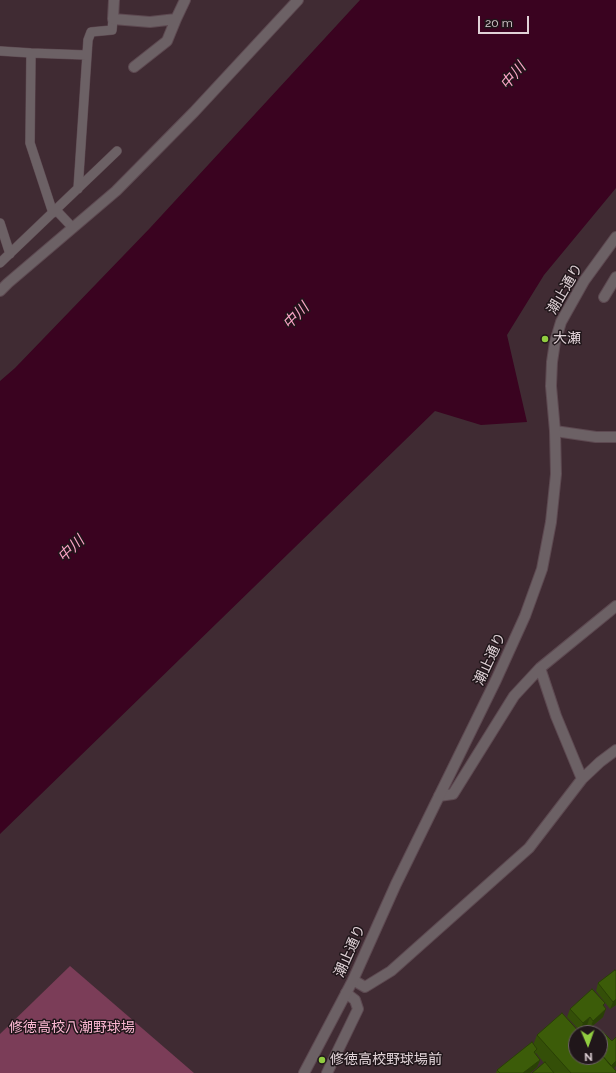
<!DOCTYPE html>
<meta charset="utf-8">
<style>
body{margin:0}
#map{position:relative;width:616px;height:1073px;overflow:hidden;background:#402b33;font-family:Raleway,sans-serif}
canvas{display:block}
.north{position:absolute;left:568px;top:1025px;width:40px;height:40px;box-sizing:border-box;background:#20161a;border:1px solid #6d6166;border-radius:50%;rotate:178deg;font-size:11px;font-weight:700;line-height:16px;text-align:center;color:#e0d2d7}
.north::after{content:'';display:block;margin:auto;width:14px;height:18px;background:#91cd40;clip-path:polygon(50% 0,100% 100%,50% 72%,0 100%)}
.scale{position:absolute;left:478px;top:16px;width:51px;height:18px;box-sizing:border-box;border:2px solid #e0d2d7;border-top:0;padding-left:5px;font-size:12px;line-height:14px;white-space:nowrap;color:#e0d2d7;-webkit-text-stroke:3px #20161a;paint-order:stroke}
</style>
<div id="map">
<canvas width="616" height="1073"></canvas>
<div class="north">N</div>
<div class="scale">20 m</div>
</div>
<script>
const g = document.querySelector('canvas').getContext('2d');
g.lineJoin = 'round';
function paint(path, color) {
  g.fillStyle = color;
  g.fill(path, 'evenodd');
}
function shape(rows) {
  const path = new Path2D();
  for (const r of rows) {
    path.moveTo(r[0], r[1]);
    for (let i = 2; i < r.length; i += 2) path.lineTo(r[i], r[i + 1]);
  }
  return path;
}
function trace(path, color, width, dash) {
  g.strokeStyle = color;
  g.lineWidth = width;
  g.lineCap = dash ? 'butt' : 'round';
  g.setLineDash(dash || []);
  g.stroke(path);
}
function drawText(font, color, halo, rows, align = 'center') {
  g.font = font + ' Raleway,"Noto Sans JP",sans-serif';
  g.lineWidth = 3;
  g.setLineDash([]);
  g.textBaseline = 'middle';
  g.strokeStyle = halo;
  g.fillStyle = color;
  for (const [text, x, y, turn = 0] of rows) {
    g.save();
    g.translate(x, y);
    g.rotate((+turn || 0) * Math.PI / 180);
    g.textAlign = isNaN(turn) ? turn : align;
    if (halo) g.strokeText(text, 0, 0);
    g.fillText(text, 0, 0);
    g.restore();
  }
}
paint(shape([
 [70,966,194,1073,0,1073,0,1034]
]), '#7b3d58');
paint(shape([
 [360,0,616,0,616,188,544,275,507,335,527,422,481,425,435,411,0,834,0,381,15,368,150,228]
]), '#3a0320');
const service = shape([
 [0,51,31,53,86,55],
 [31,53,30,143,53,213],
 [78,189,88,40,91,32,112,30,113,19],
 [56,210,73,228],
 [0,223,10,254],
 [0,263,117,151]
]);
const minor = shape([
 [114,0,113,19,150,22,176,19,185,0],
 [134,67,167,41,176,19],
 [0,291,8,283,116,191,194,112,298,0],
 [604,297,616,277],
 [555,431,596,437,616,437],
 [540,668,556,716,582,779],
 [439,796,453,794,514,696,540,668,616,606],
 [353,980,365,987,391,971,529,848,582,779,600,762,616,750],
 [327,1073,358,1009,355,1000,346,993]
]);
const tertiary = shape([
 [304,1073,353,980,396,884,496,680,525,616,542,569,551,522,556,474,555,431,551,386,552,362,555,342,561,322,584,281,616,237]
]);
trace(service, '#5d4951', 10);
trace(minor, '#5d4951', 12);
trace(tertiary, '#5d4951', 12);
trace(service, '#6c6165', 9);
trace(minor, '#6c6165', 10);
trace(tertiary, '#6c6165', 10);
paint(shape([
 [616,969,616,1006,616,1005,610,1009,596,991,598,983,616,971],
 [604,1007,603,1017,590,1028,587,1025,580,1031,567,1017,570,1009],
 [600,1033,616,1073,532,1073,544,1063,536,1053,535,1054,540,1060,537,1067,530,1073,496,1073,497,1070,533,1045,537,1035,600,1057]
]), '#344f08');
paint(shape([
 [616,999,616,1005,610,1009,613,1002],
 [606,1009,603,1017,590,1028,593,1021],
 [590,1017,587,1025,580,1031,583,1023],
 [540,1060,537,1067,530,1073,523,1073],
 [616,1061,616,1066,609,1073,610,1067]
]), '#2a4006');
const building = shape([
 [615,970,616,971,616,999,613,1002,598,983,615,970],
 [592,989,605,1003,603,1005,606,1009,593,1021,590,1017,583,1023,570,1009,592,989],
 [562,1013,580,1033,576,1033,576,1057,600,1057,600,1053,616,1071,616,1073,571,1073,537,1035,562,1013],
 [587,1030,589,1033,584,1033,587,1030],
 [602,1031,612,1041,616,1037,616,1061,611,1066,600,1053,600,1049,601,1048,600,1047,600,1033,602,1031],
 [532,1042,537,1049,534,1052,540,1060,523,1073,500,1073,497,1070,532,1042],
 [545,1062,554,1073,532,1073,545,1062]
]);
paint(building, '#3c5c09');
trace(building, '#2a4006', 1);
for (const [x, y, r, color] of [
 [545,339,4,"#91cd40"],
 [322,1060,4,"#91cd40"]
]) {
  const dot = new Path2D();
  dot.arc(x, y, r, 0, 2 * Math.PI);
  g.fillStyle = color;
  g.fill(dot);
  trace(dot, '#20161a', 1.5);
}
drawText('14px', '#e0d2d7', '#20161a', [
 ["潮止通り",565,289,-60],
 ["潮止通り",490,659,-65],
 ["潮止通り",350,951,-66]
]);
drawText('14px', '#e0d2d7', '#20161a', [
 ["大瀬",553,339],
 ["修徳高校野球場前",330,1060]
], 'left');
drawText('14px', '#fbb8d2', '#20161a', [
 ["修徳高校八潮野球場",72,1028]
]);
drawText('italic 15px', '#fba3c6', '#20161a', [
 ["中川",513,76,-50],
 ["中川",296,316,-46],
 ["中川",71,549,-44]
]);
</script>
